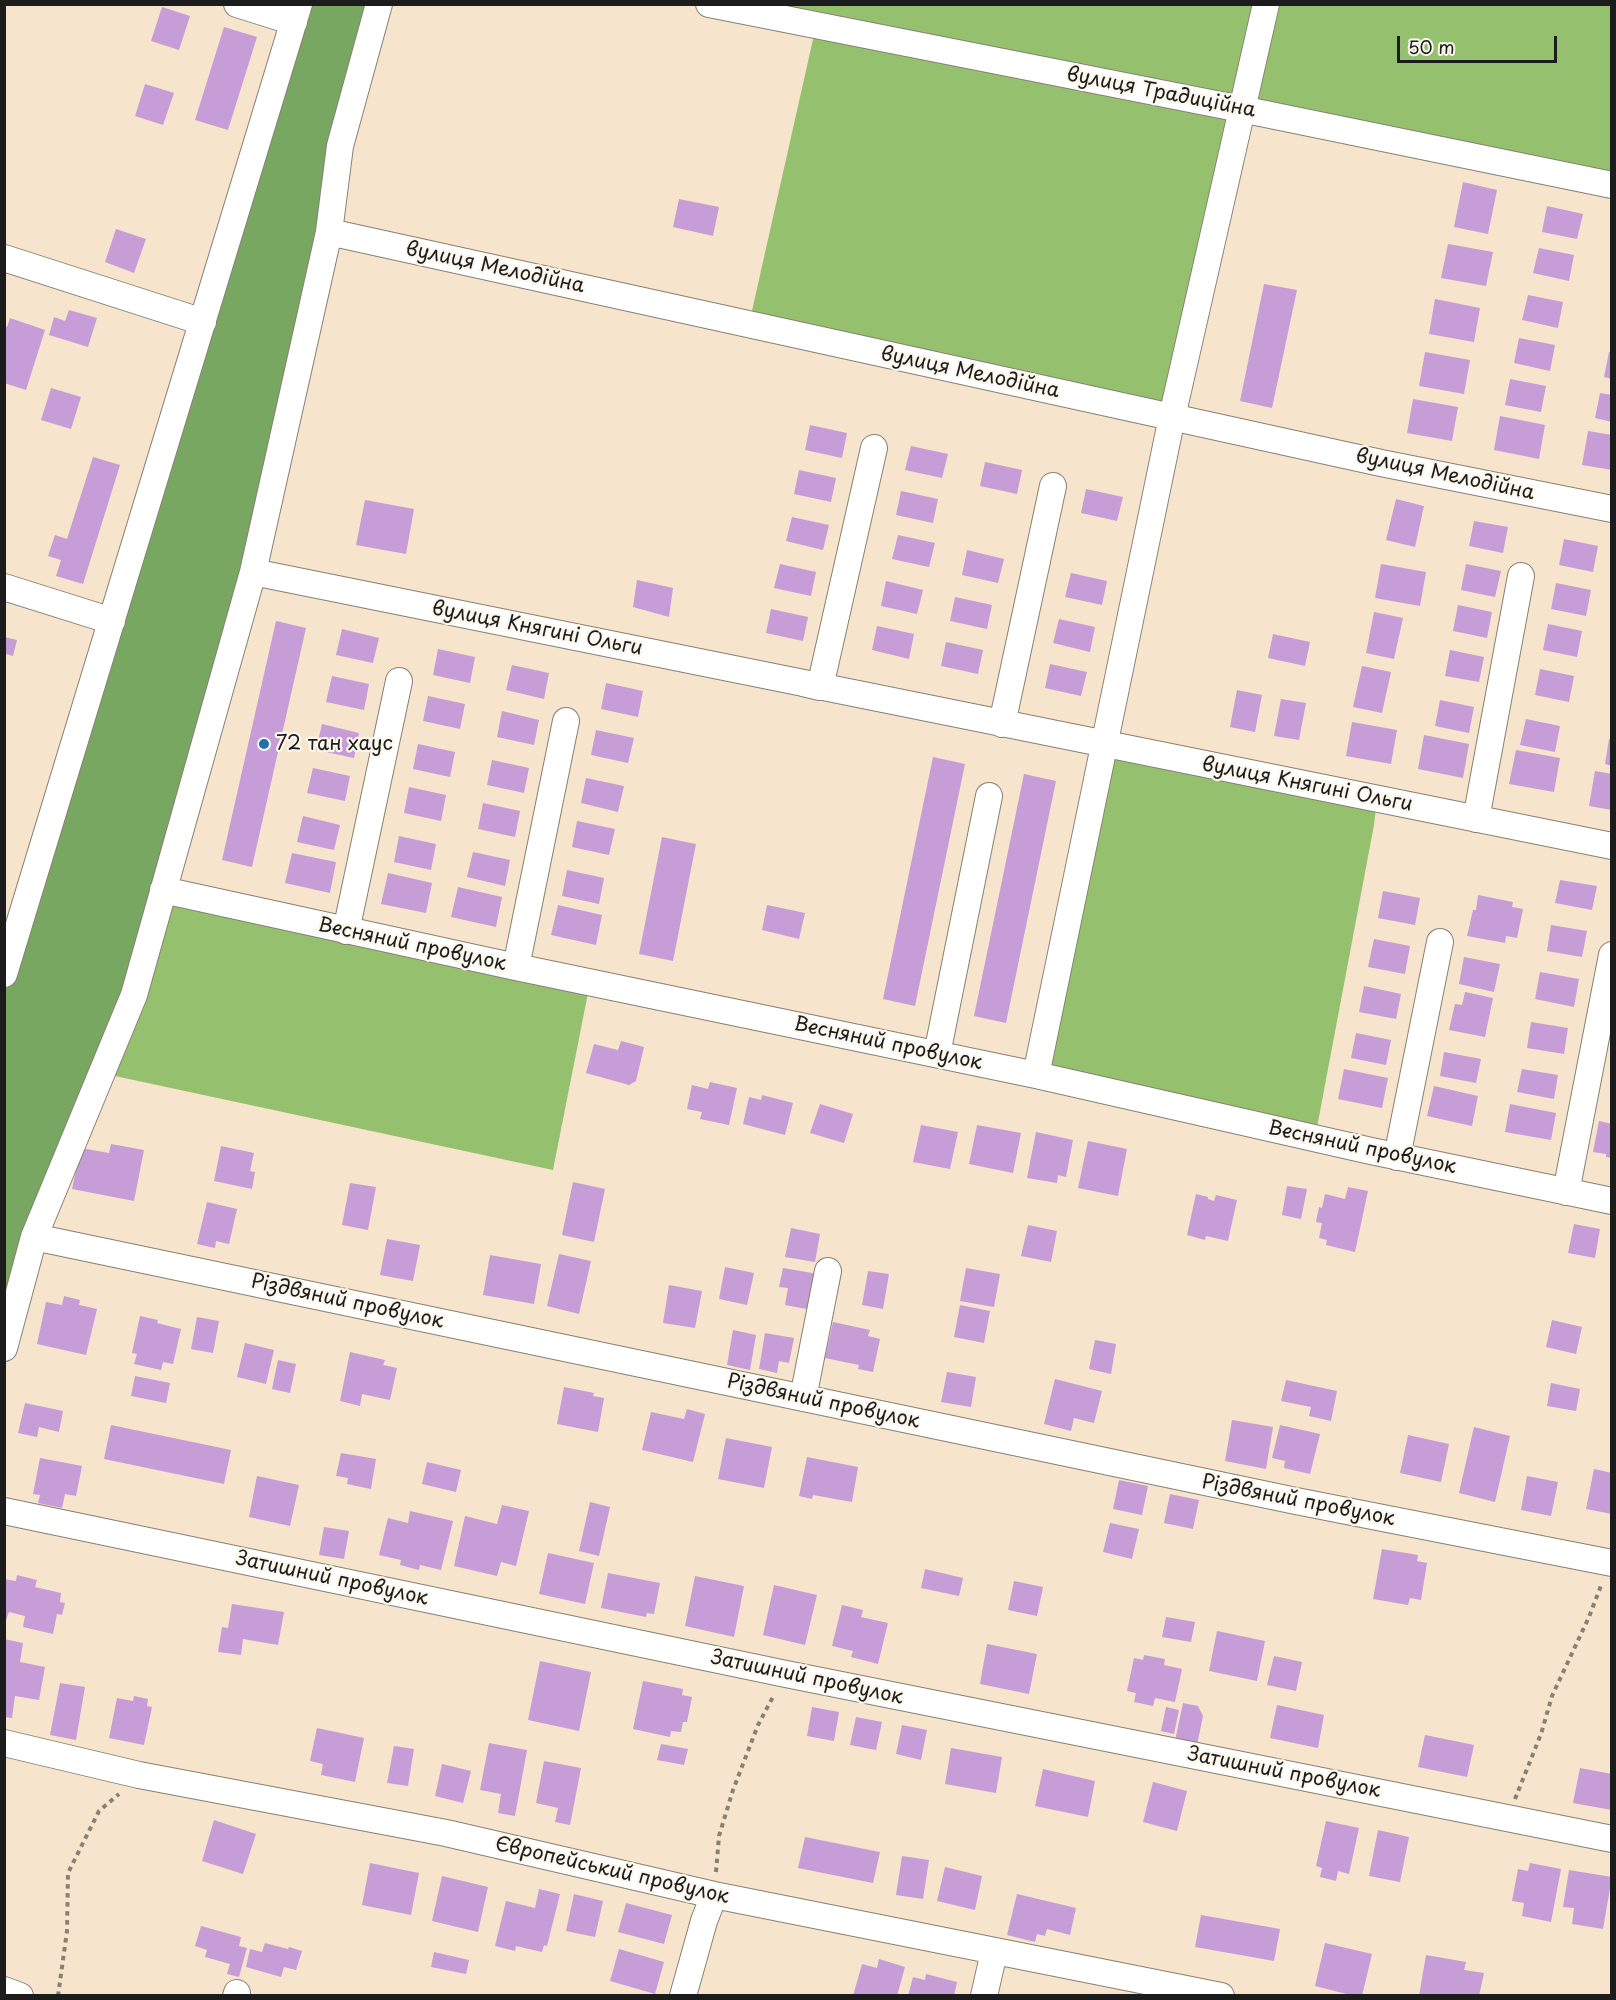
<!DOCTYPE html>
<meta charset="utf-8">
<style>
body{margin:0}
#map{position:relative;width:1616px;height:2000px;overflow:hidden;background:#f6e4cc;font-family:"Playpen Sans",sans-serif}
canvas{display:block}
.frame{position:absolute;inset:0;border:6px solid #1c1c1c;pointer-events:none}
.scale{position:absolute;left:1397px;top:36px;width:160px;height:27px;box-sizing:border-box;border:3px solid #1c1c1c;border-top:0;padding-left:8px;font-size:18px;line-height:21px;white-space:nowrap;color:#1c1c1c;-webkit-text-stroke:4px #fbf7ec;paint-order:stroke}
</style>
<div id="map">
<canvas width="1616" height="2000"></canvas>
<div class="frame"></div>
<div class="scale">50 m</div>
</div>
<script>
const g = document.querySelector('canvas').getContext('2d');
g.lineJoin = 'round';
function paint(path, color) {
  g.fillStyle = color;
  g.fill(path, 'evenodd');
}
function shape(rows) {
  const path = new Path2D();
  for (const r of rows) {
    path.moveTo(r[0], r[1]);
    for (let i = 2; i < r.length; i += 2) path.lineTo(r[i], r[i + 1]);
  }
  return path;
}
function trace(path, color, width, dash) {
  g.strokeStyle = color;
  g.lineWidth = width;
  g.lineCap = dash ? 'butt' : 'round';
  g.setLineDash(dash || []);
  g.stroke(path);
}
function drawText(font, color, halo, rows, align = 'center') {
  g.font = font + ' "Playpen Sans",sans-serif';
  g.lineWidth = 4.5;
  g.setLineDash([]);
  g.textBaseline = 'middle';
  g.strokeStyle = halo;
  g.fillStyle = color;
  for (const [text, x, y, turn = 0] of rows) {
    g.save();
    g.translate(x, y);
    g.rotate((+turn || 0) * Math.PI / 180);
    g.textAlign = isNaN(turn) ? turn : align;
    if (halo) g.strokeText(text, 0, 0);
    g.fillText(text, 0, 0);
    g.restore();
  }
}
paint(shape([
 [709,5,1611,5,1611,185,1241,109,1172,417,749,324,816,26],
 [1105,745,1377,799,1374,825,1315,1138,1036,1075],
 [163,890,590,983,553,1170,101,1073]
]), '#95c16f');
paint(shape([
 [299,5,379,5,329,232,134,995,5,1348,5,974]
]), '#78a762');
paint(shape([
 [162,7,190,16,179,50,151,41],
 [224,27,257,37,228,130,195,120],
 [145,84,174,93,163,125,135,116],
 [1463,182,1497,190,1488,234,1454,227],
 [679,199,719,207,713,236,673,227],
 [1547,206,1583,214,1577,239,1542,232],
 [116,229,146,239,134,273,105,262],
 [1448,244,1493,252,1486,286,1441,278],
 [1539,248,1574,255,1569,281,1533,273],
 [1264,284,1297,290,1272,408,1240,401],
 [1528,295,1563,302,1558,328,1522,320],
 [1435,299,1480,308,1474,342,1429,334],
 [69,310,97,318,88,347,49,335,54,317,65,321],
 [10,318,45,330,26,390,4,383,4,326,7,327],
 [1519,338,1555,345,1550,371,1514,363],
 [1425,352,1470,360,1464,394,1419,386],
 [1609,352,1612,352,1612,379,1604,377],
 [1510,379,1546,386,1541,412,1505,405],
 [51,388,81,397,71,429,41,420],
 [1600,393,1612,395,1612,422,1595,418],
 [1413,399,1458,407,1452,441,1407,433],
 [1500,416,1545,425,1539,459,1494,450],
 [810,425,847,433,842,458,805,450],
 [1588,431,1612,435,1612,470,1582,465],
 [911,446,948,454,942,478,905,470],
 [93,457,120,465,83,584,56,576,61,560,48,556,55,535,67,539],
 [985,462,1022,470,1017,494,980,486],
 [799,470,836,478,831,502,794,494],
 [1086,489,1123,497,1117,521,1081,513],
 [901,491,938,499,933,523,896,515],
 [1396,499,1424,506,1415,547,1386,540],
 [365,500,414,509,406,554,356,545],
 [792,517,829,525,823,550,786,541],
 [1474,521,1508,527,1503,553,1469,546],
 [898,535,935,543,929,567,892,559],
 [1564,539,1598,546,1593,572,1559,565],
 [967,550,1004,559,998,583,962,575],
 [780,564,816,572,811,596,774,588],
 [1381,564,1426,572,1420,606,1375,598],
 [1466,564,1501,571,1495,597,1461,590],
 [1071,573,1107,581,1102,605,1065,597],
 [637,580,673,588,669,617,633,607],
 [886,581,923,590,917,614,881,606],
 [1556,583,1591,590,1586,616,1551,609],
 [955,597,992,605,987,629,950,621],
 [1458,605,1492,612,1487,638,1453,631],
 [771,609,808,617,803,641,766,633],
 [1374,612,1403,618,1394,659,1366,653],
 [1059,619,1095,627,1090,652,1053,643],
 [276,621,306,628,252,867,222,860],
 [1548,624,1582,631,1577,657,1543,650],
 [877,626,914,634,909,659,872,650],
 [342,629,379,638,373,663,336,655],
 [1273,634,1310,642,1305,666,1268,658],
 [4,637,17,640,13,656,6,654,5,659],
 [946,642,983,650,978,674,941,666],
 [438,649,475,657,470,683,433,675],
 [1450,650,1484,657,1479,682,1445,676],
 [1050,664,1087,672,1081,696,1045,688],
 [512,665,549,673,544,699,506,690],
 [1362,666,1391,672,1382,713,1353,707],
 [1540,669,1574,676,1569,702,1535,695],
 [332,676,369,684,364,710,326,702],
 [606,683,643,691,638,717,601,709],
 [1237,690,1262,695,1255,732,1230,727],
 [428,696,465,704,460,729,423,721],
 [1281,699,1306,703,1299,740,1274,736],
 [1440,700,1474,707,1469,733,1435,726],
 [502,711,539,720,534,745,497,737],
 [1526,719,1560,726,1555,752,1520,745],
 [1352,722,1397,730,1391,764,1346,756],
 [322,724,359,733,354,758,316,750],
 [596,730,634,738,628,763,591,755],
 [1424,735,1469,744,1463,778,1418,769],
 [1609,739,1612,739,1612,766,1605,764],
 [418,744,455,752,450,777,413,769],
 [1516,750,1560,758,1554,792,1509,784],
 [933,757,965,764,915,1006,883,999],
 [492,760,529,768,524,793,487,785],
 [313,768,350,776,345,801,307,793],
 [1595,771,1612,774,1612,810,1589,806],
 [1024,774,1056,781,1006,1023,974,1016],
 [586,778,624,786,618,812,581,803],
 [409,787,446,795,441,821,404,813],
 [483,803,520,811,515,837,478,829],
 [303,816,340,825,334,850,297,842],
 [577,821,615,829,609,855,572,847],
 [399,836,436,844,431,870,394,862],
 [662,837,696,844,673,961,639,954],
 [473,852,510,860,505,886,467,877],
 [292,853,336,862,330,893,285,883],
 [567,870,604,878,599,904,562,896],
 [388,873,432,883,426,913,381,904],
 [1560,880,1597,886,1592,910,1555,903],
 [458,887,502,897,496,927,451,917],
 [1383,891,1420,898,1415,925,1378,918],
 [1478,895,1513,902,1512,907,1523,909,1517,938,1506,936,1505,943,1467,936,1473,910,1476,910],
 [558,905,602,915,596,945,551,935],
 [767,905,805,913,799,939,762,930],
 [1551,925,1587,931,1582,957,1547,951],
 [1374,939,1410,946,1405,974,1368,967],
 [1464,957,1500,964,1494,992,1459,984],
 [1540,972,1579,979,1574,1007,1535,999],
 [1364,986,1401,994,1396,1019,1359,1012],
 [1465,992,1493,998,1485,1037,1449,1030,1455,1004,1462,1005],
 [1531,1022,1568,1028,1564,1054,1527,1048],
 [1356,1033,1391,1040,1386,1065,1351,1058],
 [621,1041,644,1047,636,1081,629,1085,586,1073,594,1044,618,1050],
 [1444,1052,1481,1059,1476,1083,1440,1076],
 [1344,1069,1388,1078,1382,1108,1338,1099],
 [1522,1069,1558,1075,1554,1099,1517,1092],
 [710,1082,737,1088,729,1125,700,1119,702,1112,687,1109,692,1085,708,1089],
 [1434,1086,1478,1096,1472,1126,1427,1116],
 [762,1095,793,1103,785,1135,743,1124,749,1097,761,1100],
 [820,1104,853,1114,844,1143,810,1133],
 [1510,1104,1556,1113,1551,1140,1505,1132],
 [1599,1121,1612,1124,1612,1158,1606,1157,1606,1154,1593,1152],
 [921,1125,958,1132,950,1169,913,1162],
 [977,1125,1021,1133,1013,1173,969,1164],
 [1036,1132,1073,1140,1066,1177,1058,1175,1057,1183,1027,1178],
 [1088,1141,1127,1149,1118,1196,1078,1188],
 [111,1144,144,1150,134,1201,72,1189,81,1148,109,1153],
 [221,1146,254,1153,250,1171,255,1172,252,1189,214,1181],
 [573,1182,605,1189,594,1242,562,1235],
 [350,1183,376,1187,368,1230,342,1225],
 [1287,1186,1307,1189,1301,1219,1282,1215],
 [1348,1187,1368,1191,1355,1252,1326,1245,1327,1240,1319,1238,1322,1223,1316,1222,1319,1207,1322,1208,1325,1194,1345,1199],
 [1196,1194,1208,1197,1208,1199,1214,1201,1216,1195,1237,1200,1228,1241,1206,1236,1205,1240,1187,1235],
 [207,1202,237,1209,229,1244,216,1241,215,1248,197,1244],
 [1574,1224,1600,1229,1595,1258,1568,1253],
 [1028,1225,1057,1231,1051,1262,1021,1256],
 [791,1228,820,1234,815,1262,785,1257],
 [387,1239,420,1245,413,1281,380,1275],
 [559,1254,591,1261,579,1314,547,1306],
 [490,1255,541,1264,534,1304,483,1295],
 [725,1267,754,1273,747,1305,719,1299],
 [783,1268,818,1274,812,1310,785,1305,788,1288,779,1287],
 [966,1268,1000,1274,994,1307,960,1301],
 [868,1271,889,1274,883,1309,862,1305],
 [669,1285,702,1291,695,1328,663,1323],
 [64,1296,80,1300,79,1305,97,1309,86,1355,37,1344,46,1302,62,1305],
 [960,1305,990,1311,984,1343,954,1337],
 [140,1316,158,1320,157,1323,181,1329,173,1364,163,1362,161,1370,134,1364,137,1354,132,1353],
 [197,1317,219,1321,213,1353,191,1349],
 [1552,1320,1582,1327,1576,1354,1546,1347],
 [833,1322,870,1330,868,1336,880,1339,873,1372,858,1369,859,1365,825,1358],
 [733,1330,756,1335,750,1370,727,1365],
 [765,1333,794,1338,789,1363,779,1361,777,1373,759,1369],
 [1095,1340,1116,1344,1111,1374,1089,1369],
 [245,1343,274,1350,266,1384,237,1377],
 [350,1352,385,1360,383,1365,397,1368,390,1400,362,1394,360,1406,340,1401],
 [278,1360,296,1364,290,1393,272,1389],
 [947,1372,976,1377,971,1407,941,1402],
 [135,1376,170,1383,166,1403,131,1396],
 [1055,1379,1102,1391,1094,1423,1074,1418,1071,1431,1044,1424],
 [1286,1380,1337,1391,1331,1421,1309,1416,1311,1407,1281,1401],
 [1551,1383,1580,1389,1576,1411,1547,1406],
 [564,1387,594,1393,593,1396,604,1398,598,1432,557,1424],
 [25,1403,63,1411,59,1432,39,1427,37,1437,18,1433],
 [687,1409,705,1414,693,1462,642,1450,651,1412,684,1419],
 [1232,1420,1273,1427,1266,1469,1225,1461],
 [111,1425,231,1450,224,1484,104,1459],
 [1280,1425,1320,1434,1310,1474,1284,1468,1285,1461,1272,1458],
 [1474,1427,1510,1436,1495,1502,1459,1493],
 [1408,1435,1449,1444,1441,1482,1400,1473],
 [726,1438,772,1447,764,1488,718,1479],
 [341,1453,376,1459,371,1489,347,1484,348,1478,336,1476],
 [807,1457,858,1467,852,1502,813,1495,812,1499,799,1496],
 [40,1458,82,1466,76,1496,65,1494,62,1508,38,1503,40,1495,33,1494],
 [427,1462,461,1470,456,1492,422,1484],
 [1594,1469,1612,1473,1612,1514,1586,1509],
 [257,1476,299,1485,290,1526,249,1517],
 [1527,1476,1558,1482,1551,1516,1521,1510],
 [1119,1480,1148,1486,1142,1515,1113,1509],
 [1170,1494,1199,1500,1193,1529,1164,1523],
 [590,1502,610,1507,599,1556,579,1551],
 [502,1505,529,1511,516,1566,501,1562,497,1576,454,1566,465,1516,497,1524],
 [410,1511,453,1521,441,1570,420,1565,419,1570,400,1565,401,1560,379,1555,388,1518,408,1523],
 [1110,1523,1139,1529,1132,1559,1103,1552],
 [324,1527,349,1531,344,1559,319,1555],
 [1382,1549,1418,1555,1417,1561,1427,1563,1421,1600,1410,1598,1408,1605,1373,1599],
 [548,1553,594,1563,585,1604,539,1594],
 [925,1569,963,1578,959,1596,921,1588],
 [608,1573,660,1583,654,1614,647,1613,646,1617,601,1608],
 [17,1575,37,1580,35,1587,61,1593,60,1602,65,1603,62,1615,57,1614,53,1634,23,1627,25,1616,9,1612,4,1626,4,1579,16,1581],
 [695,1576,744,1586,734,1637,685,1626],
 [1014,1581,1043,1587,1037,1616,1008,1610],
 [774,1585,817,1595,805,1645,763,1635],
 [232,1604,284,1612,278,1645,243,1639,241,1655,218,1652,222,1627,228,1628],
 [842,1605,863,1610,861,1617,888,1623,878,1664,851,1657,853,1651,832,1646],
 [1166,1617,1195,1622,1191,1642,1162,1637],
 [1217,1631,1265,1641,1257,1681,1209,1671],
 [4,1639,23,1643,20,1662,45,1667,39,1700,15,1696,12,1718,4,1717],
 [987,1644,1037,1654,1029,1694,980,1684],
 [1144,1655,1165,1659,1164,1665,1182,1669,1175,1702,1155,1698,1153,1706,1134,1702,1136,1693,1127,1691,1134,1658,1143,1660],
 [1274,1656,1302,1662,1296,1691,1267,1685],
 [540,1661,591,1672,579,1731,528,1720],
 [643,1681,683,1689,682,1695,692,1697,687,1722,683,1722,681,1732,671,1731,670,1737,633,1729],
 [60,1683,85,1687,76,1740,50,1735],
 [134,1696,148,1699,147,1706,152,1707,144,1745,109,1738,117,1698,133,1701],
 [1183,1703,1198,1706,1203,1716,1197,1745,1175,1741],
 [1277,1705,1324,1715,1318,1748,1270,1738],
 [812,1707,839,1712,834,1741,807,1736],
 [1166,1707,1179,1710,1174,1734,1161,1731],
 [856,1717,882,1722,876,1750,850,1745],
 [902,1725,927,1730,921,1760,896,1754],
 [317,1728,364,1738,355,1782,321,1775,323,1764,310,1761],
 [1425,1735,1474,1745,1467,1777,1418,1767],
 [489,1743,527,1750,515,1816,498,1813,501,1794,480,1790],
 [661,1744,688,1749,684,1765,657,1760],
 [394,1746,414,1749,408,1786,387,1783],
 [951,1748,1002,1757,996,1793,945,1784],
 [544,1761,581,1768,570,1825,555,1822,558,1808,536,1803],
 [442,1764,471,1771,463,1803,435,1796],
 [1580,1768,1612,1774,1612,1810,1573,1803],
 [1043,1769,1095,1781,1088,1817,1035,1806],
 [1153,1782,1187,1791,1177,1831,1143,1822],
 [214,1820,256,1834,243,1874,202,1861],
 [1326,1821,1359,1828,1349,1874,1338,1871,1336,1881,1320,1877,1322,1868,1316,1866],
 [1378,1830,1409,1837,1400,1882,1369,1876],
 [805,1837,880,1852,873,1883,798,1868],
 [902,1856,929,1860,923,1899,896,1895],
 [370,1863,419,1873,411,1915,362,1905],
 [1530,1863,1561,1869,1551,1922,1522,1916,1524,1903,1512,1901,1518,1869,1528,1871],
 [945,1867,982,1876,975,1910,937,1901],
 [1569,1870,1612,1877,1603,1929,1572,1924,1574,1908,1563,1907],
 [442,1876,488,1887,478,1932,432,1921],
 [539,1889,560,1894,547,1946,544,1945,542,1952,516,1946,515,1951,495,1946,506,1901,535,1908],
 [574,1894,603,1901,595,1937,566,1931],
 [1017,1894,1076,1908,1070,1935,1047,1929,1045,1936,1037,1934,1035,1942,1007,1935],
 [626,1903,672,1915,664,1944,618,1932],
 [1201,1915,1280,1929,1274,1961,1195,1947],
 [201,1926,241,1937,239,1946,247,1948,239,1977,227,1974,230,1964,205,1957,207,1950,195,1946],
 [265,1943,288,1949,289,1947,302,1951,296,1970,284,1967,281,1977,246,1967,250,1949,262,1952],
 [1325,1943,1372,1954,1362,1996,1354,1996,1315,1986],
 [619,1949,664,1962,655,1994,610,1981],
 [434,1952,469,1960,466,1974,431,1967],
 [1426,1955,1466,1962,1464,1970,1484,1973,1479,1996,1419,1996],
 [879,1959,905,1967,897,1996,853,1996,862,1964,877,1968],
 [926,1974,957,1982,954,1996,908,1996,913,1977,925,1980]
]), '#c79dd8');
const minor = shape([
 [237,4,294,22],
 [709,4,1241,109,1612,185],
 [329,232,1381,463,1612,509],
 [4,258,203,322],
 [253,572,1612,846],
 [4,587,112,621],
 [803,683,820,687,874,448],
 [1002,724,1053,486],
 [1476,819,1521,576],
 [163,890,516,967,1036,1075,1371,1151,1612,1201],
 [346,931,399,681],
 [516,967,566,721],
 [4,974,299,4],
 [937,1054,989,796],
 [1036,1075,1172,417,1266,4],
 [1397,1157,1440,942],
 [1566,1192,1612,955],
 [34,1237,1296,1501,1612,1563],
 [4,1348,34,1237,134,995,253,572,329,232,340,146,379,4],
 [803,1398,828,1271],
 [4,1511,786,1674,1612,1839],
 [4,1743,139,1775,446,1833,714,1895,1221,1996],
 [4,1990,20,1996],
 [236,1996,237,1993],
 [683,1996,704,1921,714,1895],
 [984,1996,994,1952]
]);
trace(minor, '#898074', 28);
trace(shape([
 [1515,1799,1541,1734,1552,1696,1589,1617,1602,1583],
 [716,1872,719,1836,733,1790,758,1725,774,1695],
 [58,1996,67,1931,68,1873,99,1811,119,1794]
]), '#898074', 4, [4.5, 4.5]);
trace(minor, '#fff', 26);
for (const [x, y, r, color] of [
 [264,744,6,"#1f6fb2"]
]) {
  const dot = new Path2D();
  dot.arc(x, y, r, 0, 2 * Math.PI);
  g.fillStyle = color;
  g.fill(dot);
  trace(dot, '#fbf7ec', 2);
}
drawText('20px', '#1c1c1c', '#fbf7ec', [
 ["вулиця Традиційна",1161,93,11],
 ["вулиця Мелодійна",495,268,12],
 ["вулиця Мелодійна",970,373,12],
 ["вулиця Мелодійна",1445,475,12],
 ["вулиця Княгині Ольги",537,629,11],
 ["вулиця Княгині Ольги",1307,785,11],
 ["Весняний провулок",412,945,12],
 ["Весняний провулок",888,1044,12],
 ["Весняний провулок",1362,1148,12],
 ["Різдвяний провулок",347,1302,12],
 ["Різдвяний провулок",823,1402,12],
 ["Різдвяний провулок",1298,1501,11],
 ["Затишний провулок",332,1579,12],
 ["Затишний провулок",807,1678,12],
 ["Затишний провулок",1284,1773,11],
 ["Європейський провулок",612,1871,13]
]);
drawText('20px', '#1c1c1c', '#fbf7ec', [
 ["72 тан хаус",276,744]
], 'left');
</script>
